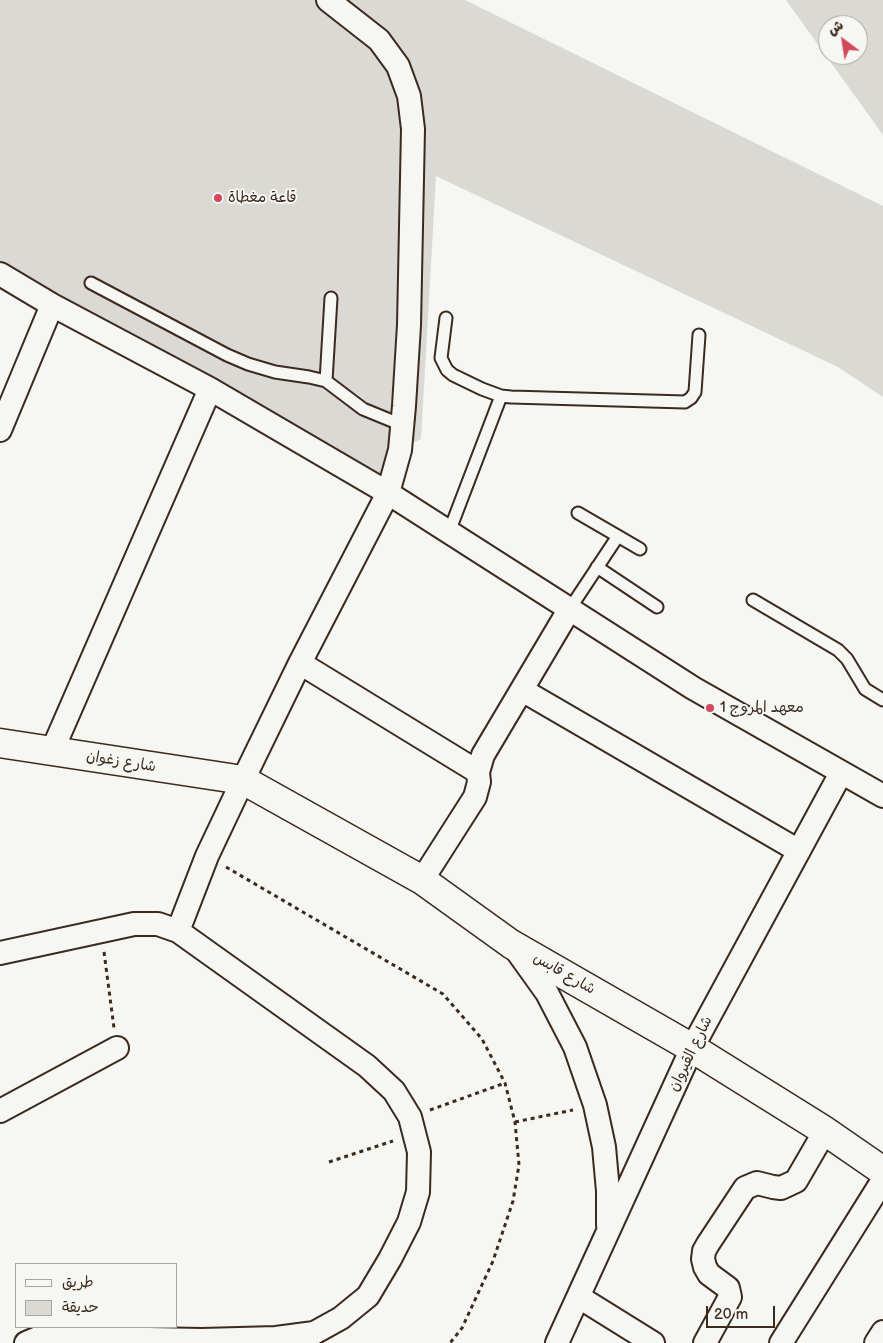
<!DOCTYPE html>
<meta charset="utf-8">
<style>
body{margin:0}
#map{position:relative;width:883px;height:1343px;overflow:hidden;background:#f6f6f2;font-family:"Balsamiq Sans","Playpen Sans Arabic",sans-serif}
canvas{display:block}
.legend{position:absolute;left:15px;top:1263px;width:162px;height:65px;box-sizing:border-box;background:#f6f6f2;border:1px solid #aba49d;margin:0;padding:6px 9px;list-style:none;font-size:15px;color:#3b2a1e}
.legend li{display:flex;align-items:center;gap:10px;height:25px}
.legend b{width:25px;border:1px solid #aba49d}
.north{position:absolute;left:818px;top:15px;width:50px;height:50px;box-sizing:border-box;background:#f6f6f2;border:1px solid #aba49d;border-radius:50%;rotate:329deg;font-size:14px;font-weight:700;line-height:20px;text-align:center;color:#3b2a1e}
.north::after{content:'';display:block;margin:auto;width:18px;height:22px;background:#d1495b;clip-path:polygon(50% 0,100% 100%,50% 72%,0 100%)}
.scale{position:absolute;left:706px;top:1306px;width:69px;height:22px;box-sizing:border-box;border:2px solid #3b2a1e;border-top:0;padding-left:6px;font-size:15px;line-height:18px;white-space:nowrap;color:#3b2a1e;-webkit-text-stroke:4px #f6f6f2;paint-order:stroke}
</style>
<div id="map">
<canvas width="883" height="1343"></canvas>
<ul class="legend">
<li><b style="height:6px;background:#f6f6f2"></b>طريق</li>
<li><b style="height:14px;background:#dad9d3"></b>حديقة</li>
</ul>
<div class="north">ش</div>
<div class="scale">20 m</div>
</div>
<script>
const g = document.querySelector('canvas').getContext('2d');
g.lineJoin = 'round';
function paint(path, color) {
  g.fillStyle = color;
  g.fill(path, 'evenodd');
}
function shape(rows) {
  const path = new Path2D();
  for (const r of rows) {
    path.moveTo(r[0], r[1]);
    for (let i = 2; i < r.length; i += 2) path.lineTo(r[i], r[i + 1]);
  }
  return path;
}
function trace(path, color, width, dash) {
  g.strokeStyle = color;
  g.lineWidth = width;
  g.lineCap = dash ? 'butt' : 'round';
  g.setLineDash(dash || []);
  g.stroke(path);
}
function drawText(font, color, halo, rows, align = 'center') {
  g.font = font + ' "Balsamiq Sans","Playpen Sans Arabic",sans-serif';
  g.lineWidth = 4;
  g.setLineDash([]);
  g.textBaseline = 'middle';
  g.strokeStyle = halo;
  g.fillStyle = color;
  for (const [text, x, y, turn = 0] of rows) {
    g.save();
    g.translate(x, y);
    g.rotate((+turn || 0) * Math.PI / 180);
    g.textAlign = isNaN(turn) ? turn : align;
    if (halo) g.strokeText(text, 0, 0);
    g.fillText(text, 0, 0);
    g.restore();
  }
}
paint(shape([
 [0,0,465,0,883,206,883,397,838,367,436,176,421,439,395,451,386,486,0,275],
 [786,0,883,0,883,135],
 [828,25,858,25,858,55,828,55]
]), '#dad9d3');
const service = shape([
 [91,283,227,355,248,364,275,372,309,377,326,381,363,409,402,425],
 [446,318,441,358,447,370,453,375,482,389,501,396,511,397,685,402,691,398,695,392,699,335],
 [326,381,331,298],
 [578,513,640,549],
 [449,532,501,396],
 [597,567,657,607],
 [753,600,838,650,847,659,865,689,883,700],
 [569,610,618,536]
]);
const minor = shape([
 [0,274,52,305,210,389,388,493,693,688,883,796],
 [0,430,52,305],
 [300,663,478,772],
 [522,690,799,851],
 [52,751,210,389],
 [422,880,475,797,479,782,478,772,483,755,569,610],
 [178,931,207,856,243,780,300,663,388,493,400,450,404,406,409,325,413,129,409,96,398,66,379,40,328,0],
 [514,947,547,993,575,1047,595,1105,604,1147,608,1191,608,1225],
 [0,953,134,924,158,924,178,931,367,1066,394,1091,410,1117,419,1152,418,1192,409,1222,390,1259,368,1296,341,1318,314,1333,276,1338,202,1340,40,1337,26,1343],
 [0,1111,117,1048],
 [579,1297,653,1343],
 [557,1343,692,1048,841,773],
 [705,1343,730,1297,728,1288,709,1274,705,1267,703,1259,704,1251,708,1244,745,1188,757,1183,773,1187,781,1188,796,1181,825,1131],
 [781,1343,883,1180],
 [876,1343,883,1332]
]);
const tertiary = shape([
 [0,743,243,780,422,880,511,944,692,1048,825,1131,883,1171]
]);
trace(service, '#3b2a1e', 15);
trace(minor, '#3b2a1e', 26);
trace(tertiary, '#3b2a1e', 31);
trace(shape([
 [226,867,443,994,482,1039,505,1083,515,1122,519,1165,513,1201,493,1261,462,1328,450,1343],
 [104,952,114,1028],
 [430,1110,505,1083],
 [515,1122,573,1110],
 [329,1162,393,1141]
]), '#3b2a1e', 3, [4, 4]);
trace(service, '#f6f6f2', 11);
trace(minor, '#f6f6f2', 22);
trace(tertiary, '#f6f6f2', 28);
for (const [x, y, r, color] of [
 [218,198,5,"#d1495b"],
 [710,708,5,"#d1495b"]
]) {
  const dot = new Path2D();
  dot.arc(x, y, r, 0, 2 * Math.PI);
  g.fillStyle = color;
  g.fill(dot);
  trace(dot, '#f6f6f2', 2);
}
drawText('15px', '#3b2a1e', '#f6f6f2', [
 ["قاعة مغطاة",228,198],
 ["معهد المروج 1",720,708]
], 'left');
drawText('15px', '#3b2a1e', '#f6f6f2', [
 ["شارع زغوان",121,762,9],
 ["شارع قابس",564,974,30],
 ["شارع القيروان",691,1054,-64]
]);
</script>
